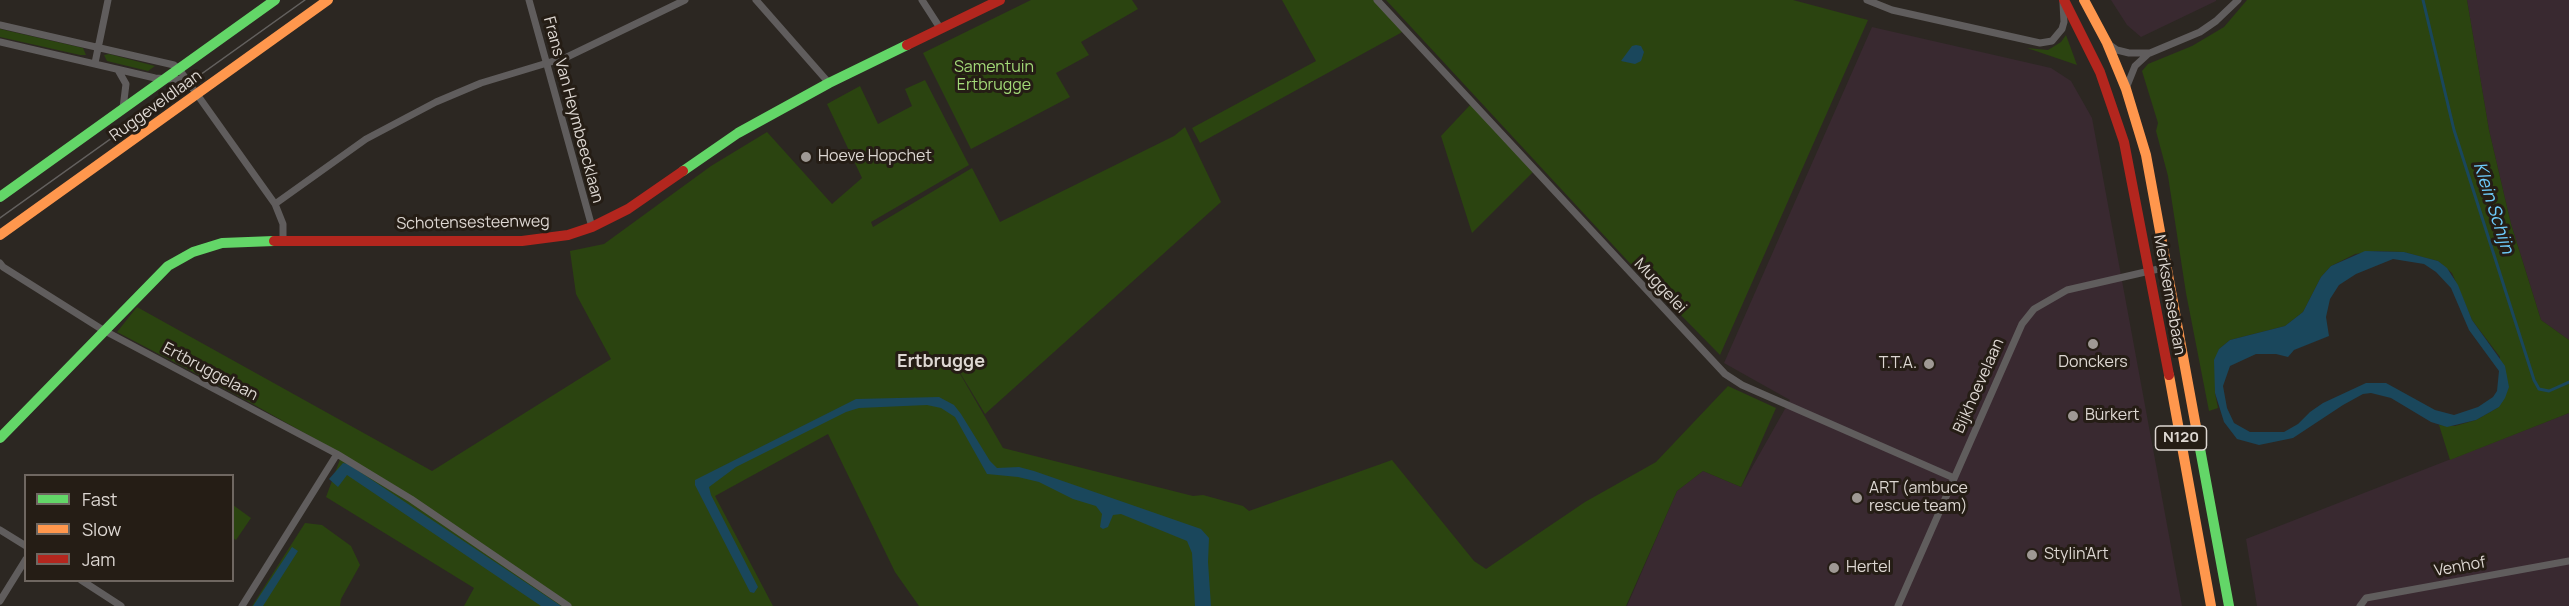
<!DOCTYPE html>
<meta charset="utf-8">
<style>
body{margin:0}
#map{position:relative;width:2569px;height:606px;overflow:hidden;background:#2c2722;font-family:Manrope,sans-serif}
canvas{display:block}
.legend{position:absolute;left:24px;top:474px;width:210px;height:108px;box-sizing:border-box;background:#251d15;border:2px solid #6f6761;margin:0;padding:8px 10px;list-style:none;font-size:18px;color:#ddd7d2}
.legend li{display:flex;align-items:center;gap:12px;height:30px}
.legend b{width:30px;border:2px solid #6f6761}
</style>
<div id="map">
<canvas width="2569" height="606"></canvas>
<ul class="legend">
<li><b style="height:8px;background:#63d668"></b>Fast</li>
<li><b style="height:8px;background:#ff974d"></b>Slow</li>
<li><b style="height:8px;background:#b3261e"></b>Jam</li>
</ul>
</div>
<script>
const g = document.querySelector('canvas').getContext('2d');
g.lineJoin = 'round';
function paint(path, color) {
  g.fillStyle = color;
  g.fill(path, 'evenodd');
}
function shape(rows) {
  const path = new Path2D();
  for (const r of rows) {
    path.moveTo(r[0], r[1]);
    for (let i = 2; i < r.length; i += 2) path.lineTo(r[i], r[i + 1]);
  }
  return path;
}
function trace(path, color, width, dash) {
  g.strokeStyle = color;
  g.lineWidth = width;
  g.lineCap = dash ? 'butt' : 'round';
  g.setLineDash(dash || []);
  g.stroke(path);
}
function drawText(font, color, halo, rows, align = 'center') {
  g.font = font + ' Manrope,sans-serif';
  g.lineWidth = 6;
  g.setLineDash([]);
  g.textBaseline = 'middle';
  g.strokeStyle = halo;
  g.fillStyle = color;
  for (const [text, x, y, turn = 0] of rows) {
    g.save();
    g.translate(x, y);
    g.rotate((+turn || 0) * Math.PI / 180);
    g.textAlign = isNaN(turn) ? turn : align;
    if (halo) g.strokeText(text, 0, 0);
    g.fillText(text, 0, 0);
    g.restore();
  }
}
paint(shape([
 [2111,0,2216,0,2216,1,2141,37,2127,25],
 [2467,0,2569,0,2569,340,2541,320,2511,224,2489,130],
 [1872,27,2051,68,2071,81,2092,118,2182,606,1627,606,1677,491,1703,471,1741,487,1790,400,1724,363],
 [2569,413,2569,606,2257,606,2246,539]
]), '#392930');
paint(shape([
 [1031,0,1132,0,1138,9,1081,42,1089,55,1056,73,1070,97,971,149,923,53],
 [1282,0,1378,0,1406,30,1200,143,1192,128,1316,61],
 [1386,0,1793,0,1868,20,1720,355,1625,258],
 [2247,0,2467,0,2489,130,2511,224,2541,320,2569,340,2569,413,2450,460,2439,425,2455,426,2476,420,2499,407,2500,357,2472,320,2452,273,2438,261,2422,257,2404,252,2376,251,2355,254,2331,266,2321,277,2303,312,2285,326,2230,340,2219,349,2215,393,2218,408,2209,411,2186,293,2168,176,2156,131,2158,123,2142,71,2148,64,2192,46,2224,27],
 [0,29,83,48,86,55,80,55,0,37],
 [2066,35,2077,65,2027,48,2048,50,2061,42],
 [109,54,155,66,148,71,107,61,104,55],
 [925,80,969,165,871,222,873,227,972,168,1000,222,1174,136,1185,127,1221,202,985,414,948,353,1003,448,1193,496,1203,495,1243,506,1249,511,1392,460,1474,561,1486,569,1585,502,1656,462,1728,386,1776,408,1741,487,1703,471,1677,491,1626,606,919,606,895,572,828,434,715,496,773,606,464,606,474,588,326,497,342,454,233,393,117,332,137,307,432,471,611,359,576,294,570,251,604,244,711,166,767,132,832,204,862,178,827,104,860,86,878,124,912,106,905,89],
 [1472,103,1534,171,1472,233,1441,136],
 [233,505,251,518,236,540,233,538],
 [305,523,322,525,351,546,360,565,341,599,340,606,252,606]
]), '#2b4410');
paint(shape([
 [1636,45,1641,46,1644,52,1641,61,1635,64,1621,61,1632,46],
 [2365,251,2404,252,2438,261,2447,268,2458,285,2472,320,2505,366,2509,387,2505,398,2499,407,2476,420,2447,427,2431,422,2391,398,2371,393,2363,394,2343,405,2293,438,2259,445,2237,439,2224,422,2215,393,2214,360,2219,349,2230,340,2285,326,2303,312,2321,277,2331,266],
 [2393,259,2424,264,2436,272,2451,288,2469,330,2499,371,2497,391,2493,397,2478,407,2454,415,2435,410,2386,383,2366,383,2323,403,2310,412,2298,424,2284,432,2250,432,2234,423,2227,408,2223,386,2230,366,2256,354,2276,354,2288,357,2294,350,2329,336,2326,317,2330,299,2339,285,2356,274],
 [939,397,954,405,961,414,990,461,997,468,1019,467,1034,471,1201,529,1209,538,1208,562,1211,606,1195,606,1192,553,1187,541,1121,514,1113,515,1108,527,1103,529,1100,527,1102,514,1096,506,1073,499,1039,482,1018,477,987,474,955,417,941,408,927,405,859,408,846,412,736,467,709,487,711,495,758,587,754,593,750,592,695,485,695,480,856,399],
 [343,463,348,464,561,606,541,606,347,475,338,487,329,479],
 [292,547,298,551,263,606,253,606]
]), '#1a475c');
trace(shape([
 [2423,0,2454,130,2534,380,2539,389,2549,391,2569,382]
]), '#1a475c', 3);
trace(shape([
 [529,0,592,227],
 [756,0,829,83],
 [922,0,940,28],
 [1377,0,1725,374,1742,385,1954,478],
 [1867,0,1892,10,2040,43,2052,41,2062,29,2064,22,2063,3],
 [0,25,174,65,179,69,275,204,283,224,283,240],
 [0,42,155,78,187,80],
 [2110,45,2117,50,2129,53,2150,53,2200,32,2216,21,2238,0],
 [95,63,108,0],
 [118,70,126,84,123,108],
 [2127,86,2135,66,2148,54],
 [275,204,366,139,436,102,481,83,567,57,685,0],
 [0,263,3,267,103,330,337,454,411,499,568,606],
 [0,530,26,546],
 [81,580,121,606],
 [0,601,26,559],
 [242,606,337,454],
 [1898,606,2022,324,2034,309,2067,290,2167,267],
 [2360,606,2366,598,2569,561]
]), '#605d5d', 7);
trace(shape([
 [683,171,738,133,829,83,907,45],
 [0,197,275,0],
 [2196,427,2229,606],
 [0,438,168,266,193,252,222,243,274,241]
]), '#63d668', 10);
trace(shape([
 [2084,0,2107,43,2126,89,2146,155,2196,427],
 [0,235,328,0],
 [2169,375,2211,606]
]), '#ff974d', 10);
trace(shape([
 [2064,0,2100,72,2124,142,2169,375],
 [907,45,1000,0],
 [274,241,522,241,568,235,592,227,628,209,683,171]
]), '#b3261e', 10);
trace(shape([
 [0,218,305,0]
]), '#63605e', 1.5);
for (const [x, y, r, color] of [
 [806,157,6,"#9f9994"],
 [2093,344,6,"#9f9994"],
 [1929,364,6,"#9f9994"],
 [2073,416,6,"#9f9994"],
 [1857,498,6,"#9f9994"],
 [2032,555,6,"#9f9994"],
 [1834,568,6,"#9f9994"]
]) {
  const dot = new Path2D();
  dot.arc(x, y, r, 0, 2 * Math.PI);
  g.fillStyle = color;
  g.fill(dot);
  trace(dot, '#251d15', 2);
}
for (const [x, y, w] of [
 [2181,438,51]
]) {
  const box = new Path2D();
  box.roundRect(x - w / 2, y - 12, w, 24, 4.5);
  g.fillStyle = '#251d15';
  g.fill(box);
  trace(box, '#ddd7d2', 1.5);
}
drawText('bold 15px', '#ddd7d2', null, [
 ["N120",2181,438]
]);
drawText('16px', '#a2d977', '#251d15', [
 ["Samentuin",994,68],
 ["Ertbrugge",994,86]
]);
drawText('16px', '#ddd7d2', '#251d15', [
 ["Ruggeveldlaan",156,106,-36],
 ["Frans Van Heymbeecklaan",573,110,75],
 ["Schotensesteenweg",473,223,-1],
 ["Muggelei",1660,286,47],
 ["Merksemsebaan",2169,295,80],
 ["Ertbruggelaan",210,372,28],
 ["Bijkhoevelaan",1979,386,-66],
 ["Venhof",2460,567,-10]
]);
drawText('16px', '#ddd7d2', '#251d15', [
 ["Hoeve Hopchet",818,157],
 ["Donckers",2093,363,"center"],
 ["T.T.A.",1917,364,"right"],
 ["Bürkert",2085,416],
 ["ART (ambuce",1869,489],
 ["rescue team)",1869,507],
 ["Stylin'Art",2044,555],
 ["Hertel",1846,568]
], 'left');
drawText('italic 18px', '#6ecbfb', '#251d15', [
 ["Klein Schijn",2493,208,72]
]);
drawText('bold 18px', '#ddd7d2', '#251d15', [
 ["Ertbrugge",941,362]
]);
</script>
